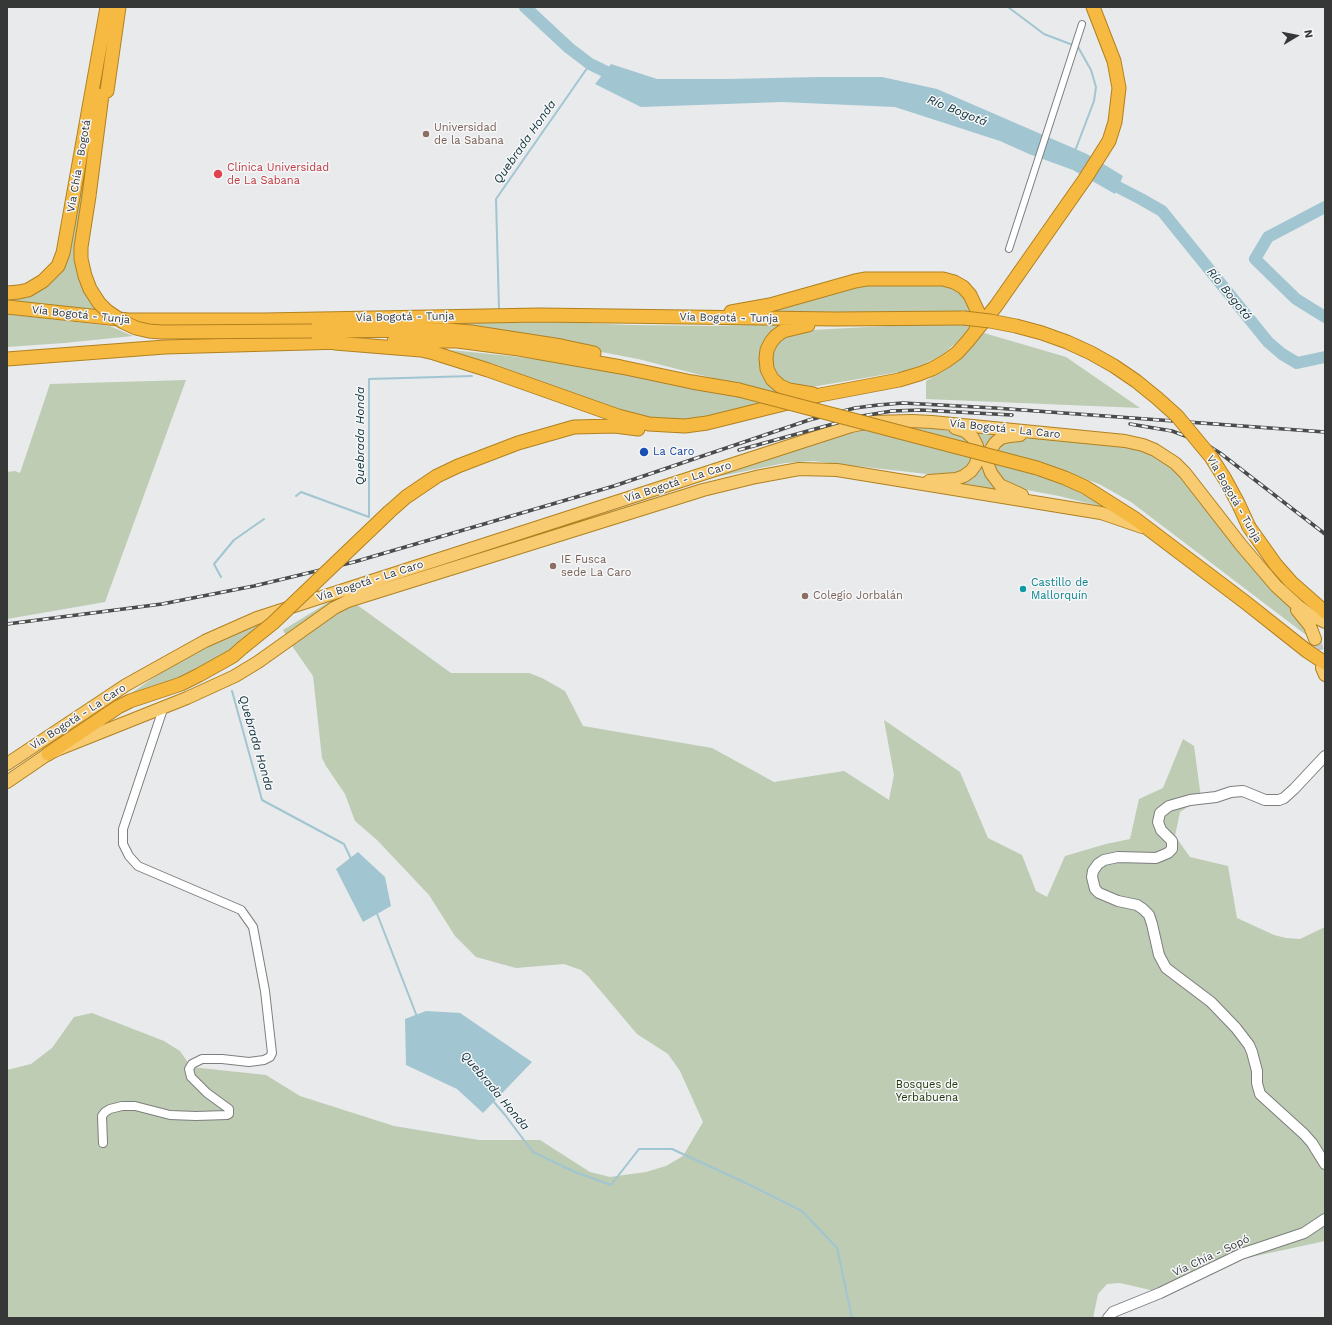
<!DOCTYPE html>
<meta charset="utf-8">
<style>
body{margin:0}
#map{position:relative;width:1332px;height:1325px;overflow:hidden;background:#e8eaeb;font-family:"Work Sans",sans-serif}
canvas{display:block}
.frame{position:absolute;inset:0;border:8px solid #363737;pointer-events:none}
.north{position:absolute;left:1276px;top:16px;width:40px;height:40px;-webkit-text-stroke:3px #f6f7f8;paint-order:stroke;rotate:80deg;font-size:11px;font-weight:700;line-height:16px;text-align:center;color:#363737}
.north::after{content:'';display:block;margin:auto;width:14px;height:18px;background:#363737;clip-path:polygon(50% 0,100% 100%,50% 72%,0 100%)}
</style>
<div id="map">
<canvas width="1332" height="1325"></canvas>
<div class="frame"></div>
<div class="north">N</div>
</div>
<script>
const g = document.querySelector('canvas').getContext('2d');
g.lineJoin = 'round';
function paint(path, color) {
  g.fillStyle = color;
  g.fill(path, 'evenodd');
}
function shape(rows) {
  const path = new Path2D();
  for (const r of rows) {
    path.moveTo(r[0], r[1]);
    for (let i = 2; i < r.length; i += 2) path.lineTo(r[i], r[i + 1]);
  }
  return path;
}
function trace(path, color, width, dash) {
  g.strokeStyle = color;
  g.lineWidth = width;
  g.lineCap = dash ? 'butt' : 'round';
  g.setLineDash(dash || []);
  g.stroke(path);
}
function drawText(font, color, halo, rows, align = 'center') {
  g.font = font + ' "Work Sans",sans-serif';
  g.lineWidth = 3;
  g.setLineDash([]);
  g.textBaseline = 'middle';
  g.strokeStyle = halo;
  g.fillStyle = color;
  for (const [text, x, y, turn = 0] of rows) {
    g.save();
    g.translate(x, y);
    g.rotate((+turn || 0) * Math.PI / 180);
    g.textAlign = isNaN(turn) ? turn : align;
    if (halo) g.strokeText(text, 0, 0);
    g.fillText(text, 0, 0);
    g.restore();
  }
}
paint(shape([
 [106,44,109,44,79,247,100,311,7,300,7,297,37,292,51,283,62,271,68,255,77,214],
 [945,283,959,288,974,315,751,317,867,284],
 [7,314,110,326,133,336,64,343,7,347],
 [561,322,631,325,713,326,792,324,773,331,766,337,760,349,760,358,765,378,771,387,777,392,795,396,711,416,679,420,656,419,621,411,451,350,510,356,732,383,638,359,581,348,401,324],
 [925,324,971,325,959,340,943,354,924,364,905,371,800,389,790,387,774,373,771,351,776,342,793,331],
 [984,333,1066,357,1140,408,926,399,926,381,949,368],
 [186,380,105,602,7,619,7,472,15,471,20,473,50,384],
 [919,426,955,432,970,440,973,460,967,470,944,476,813,461,785,463,697,481,856,429],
 [969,429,1004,432,986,450,1002,491,954,482,978,469],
 [1042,438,1127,446,1147,450,1177,470,1245,555,1304,624,1314,641,1131,502,1099,484,1056,468,995,450,1000,444,1019,439],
 [992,462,1038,475,1069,487,1107,508,1059,496,1011,487,999,480],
 [342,594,451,673,529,673,542,678,565,691,583,726,712,748,774,782,844,771,889,800,894,775,884,720,960,772,988,838,1022,855,1036,891,1047,897,1065,856,1106,844,1130,839,1139,799,1163,788,1183,739,1194,746,1201,798,1180,812,1175,836,1190,857,1228,866,1237,918,1274,935,1286,938,1300,939,1325,927,1325,1241,1205,1267,1159,1292,1120,1283,1107,1284,1098,1294,1093,1318,7,1318,7,1070,31,1064,52,1048,74,1017,92,1013,164,1041,180,1051,191,1067,266,1075,300,1096,394,1126,479,1140,540,1140,590,1172,610,1177,646,1172,666,1166,683,1156,703,1122,680,1071,668,1054,637,1034,588,976,581,970,564,964,516,968,476,957,455,936,429,895,377,840,355,821,345,794,326,766,322,758,313,676,290,643,283,630],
 [271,616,235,648,212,662,184,676,149,688,121,700,165,670,212,641]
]), '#bdccb3');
paint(shape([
 [611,64,657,79,727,79,819,77,882,77,937,89,1087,154,1123,176,1115,194,1073,170,1029,154,1000,141,895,107,782,102,641,107,595,84],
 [358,852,385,877,391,906,363,922,336,869],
 [426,1011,460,1013,532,1062,483,1113,457,1089,406,1065,405,1019]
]), '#a1c5d1');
trace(shape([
 [1008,7,1044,34,1078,47,1091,70,1096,87,1094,101,1075,151],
 [499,309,496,199,590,64],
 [296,496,301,492,369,517,369,379,472,376],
 [221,577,214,564,234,540,264,519],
 [232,691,262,800,344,844,352,861],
 [376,911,416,1014,418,1017],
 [493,1101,505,1115,533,1152,575,1172,611,1185,639,1149,672,1149,748,1184,802,1211,837,1248,852,1318]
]), '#a1c5d1', 2);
trace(shape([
 [525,7,569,48,590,64,619,78],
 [1105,178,1114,185,1141,199,1162,211,1268,342,1282,354,1297,363,1325,357],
 [1325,207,1268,237,1255,259,1296,299,1325,317]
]), '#a1c5d1', 12);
trace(shape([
 [1315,639,1321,665]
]), '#c4c6c7', 12, [12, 6]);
const pedestrian = shape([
 [1009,249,1082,24]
]);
const minor = shape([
 [103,1143,102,1116,105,1112,110,1109,122,1106,135,1106,170,1115,196,1116,227,1115,229,1114,229,1109,207,1093,191,1077,189,1069,192,1064,202,1059,222,1059,249,1062,264,1060,270,1057,272,1053,265,991,253,927,241,910,138,866,129,856,123,844,123,829,164,706]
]);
const tertiary = shape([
 [1325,756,1294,789,1284,798,1279,800,1265,800,1243,791,1231,792,1216,797,1190,800,1169,806,1160,813,1158,822,1161,830,1172,841,1172,849,1168,853,1156,858,1118,857,1104,860,1098,864,1093,871,1092,877,1095,889,1099,893,1118,901,1137,905,1143,909,1149,915,1152,924,1159,955,1166,968,1211,1002,1236,1028,1249,1045,1252,1052,1257,1071,1257,1083,1260,1094,1304,1134,1312,1143,1325,1164],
 [1108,1318,1113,1312,1160,1293,1241,1254,1304,1233,1325,1219]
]);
const primary = shape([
 [1020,435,1010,436,1001,438,995,443,990,451,988,465,991,473,1000,485,1022,495],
 [929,481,956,479,964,476,971,471,976,464,978,454,977,446,973,438,965,431,955,428],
 [1297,610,1310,626,1315,639],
 [1322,668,1325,675],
 [7,764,126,685,205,641,257,618,851,426,871,422,912,421,932,422,1125,441,1143,445,1155,450,1175,463,1185,473,1241,545,1276,586,1298,606,1309,614,1325,622],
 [7,782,48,754,59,749,187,698,235,676,258,662,334,608,348,601,703,490,756,477,799,469,837,470,1101,513,1142,527]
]);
const trunk = shape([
 [107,91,119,7],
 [89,196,102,95],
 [7,293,19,292,28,290,43,281,58,266,63,253,107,7],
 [7,307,128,320,264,320,540,315,835,319,964,318],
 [731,312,770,305,855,281,866,279,943,279,954,282,963,287,970,295,978,312,976,330],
 [808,325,783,331,776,336,771,342,767,350,766,358,767,369,772,379,780,386,789,390,813,394],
 [312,331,448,330,471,332,561,346,594,353],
 [394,341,457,341,519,349,621,367,692,382,739,390],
 [335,343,421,350,434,353,488,370,618,416,649,424,666,425,685,426,707,423,820,395,899,380,919,374,932,369,946,361,957,353,967,342,996,306,1085,179,1109,141,1115,122,1119,88,1114,61,1093,7],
 [7,359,165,347,342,342],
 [1037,468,1065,478,1085,487,1134,518,1245,602,1307,651,1325,663],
 [389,512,406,497,437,476,458,466,518,443,574,427,615,426,638,429],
 [1249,527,1276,565,1291,582,1325,612],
 [48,754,118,707,130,701,181,684,199,675,233,656,242,648]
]);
trace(pedestrian, '#7d7e7f', 8);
trace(minor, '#7d7e7f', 10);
trace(tertiary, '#7d7e7f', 12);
trace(primary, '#b1811f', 14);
trace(trunk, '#b1811f', 15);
trace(pedestrian, '#fff', 6);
trace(minor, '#fff', 8);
trace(tertiary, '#fff', 10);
trace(primary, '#f8cb71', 12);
trace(trunk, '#f6ba42', 13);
const rail = shape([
 [1130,424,1172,431,1204,443,1220,453,1325,534],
 [739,450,862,416,892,411,921,410,1012,415],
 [7,624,162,604,254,586,354,562,614,486,809,420,855,408,878,405,903,403,995,408,1325,432]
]);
trace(rail, '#4a4b4b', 3.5);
trace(rail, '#f6f7f8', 2, [6]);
const trunkBridge = shape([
 [89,196,81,247,81,259,85,276,90,289,99,303,107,311,123,322,136,328,149,331,162,332,312,331],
 [964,318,990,321,1016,326,1042,333,1067,342,1091,353,1114,366,1136,381,1157,398,1177,416,1211,457,1225,479,1238,503,1249,527],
 [739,390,1037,468],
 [242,648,273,623,389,512]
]);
trace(trunkBridge, '#b1811f', 15, []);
trace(trunkBridge, '#f6ba42', 13);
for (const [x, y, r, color] of [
 [426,134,4,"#8d6e63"],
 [218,174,5,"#e0444e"],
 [644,452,5,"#1a4fb4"],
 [553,566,4,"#8d6e63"],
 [1023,589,4,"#0f9aa8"],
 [805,596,4,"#8d6e63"]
]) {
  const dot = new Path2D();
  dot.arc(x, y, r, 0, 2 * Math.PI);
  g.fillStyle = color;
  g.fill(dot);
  trace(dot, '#f6f7f8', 1.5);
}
drawText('11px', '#785e54', '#f6f7f8', [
 ["Universidad",434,128],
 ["de la Sabana",434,141],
 ["IE Fusca",561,560],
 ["sede La Caro",561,573],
 ["Colegio Jorbalán",813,596]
], 'left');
drawText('11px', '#363737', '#f6f7f8', [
 ["Vía Chía - Bogotá",79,166,-80],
 ["Vía Bogotá - Tunja",81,315,6],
 ["Vía Bogotá - Tunja",405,317,-1],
 ["Vía Bogotá - Tunja",729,318,1],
 ["Vía Bogotá - La Caro",1005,429,6],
 ["Vía Bogotá - La Caro",678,482,-18],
 ["Vía Bogotá - Tunja",1234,499,60],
 ["Vía Bogotá - La Caro",370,581,-18],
 ["Vía Bogotá - La Caro",78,717,-33],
 ["Vía Chía - Sopó",1211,1256,-25]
]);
drawText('11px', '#be3a42', '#f6f7f8', [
 ["Clínica Universidad",227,168],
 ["de La Sabana",227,181]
], 'left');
drawText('11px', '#164399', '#f6f7f8', [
 ["La Caro",653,452]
], 'left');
drawText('11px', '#0d838f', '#f6f7f8', [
 ["Castillo de",1031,583],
 ["Mallorquín",1031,596]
], 'left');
drawText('11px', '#1f3509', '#f6f7f8', [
 ["Bosques de",927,1085],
 ["Yerbabuena",927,1098]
]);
drawText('italic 12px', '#0c2f39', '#f6f7f8', [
 ["Río Bogotá",957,111,22],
 ["Quebrada Honda",525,142,-55],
 ["Río Bogotá",1229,294,51],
 ["Quebrada Honda",360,436,-90],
 ["Quebrada Honda",256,743,74],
 ["Quebrada Honda",495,1091,50]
]);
</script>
